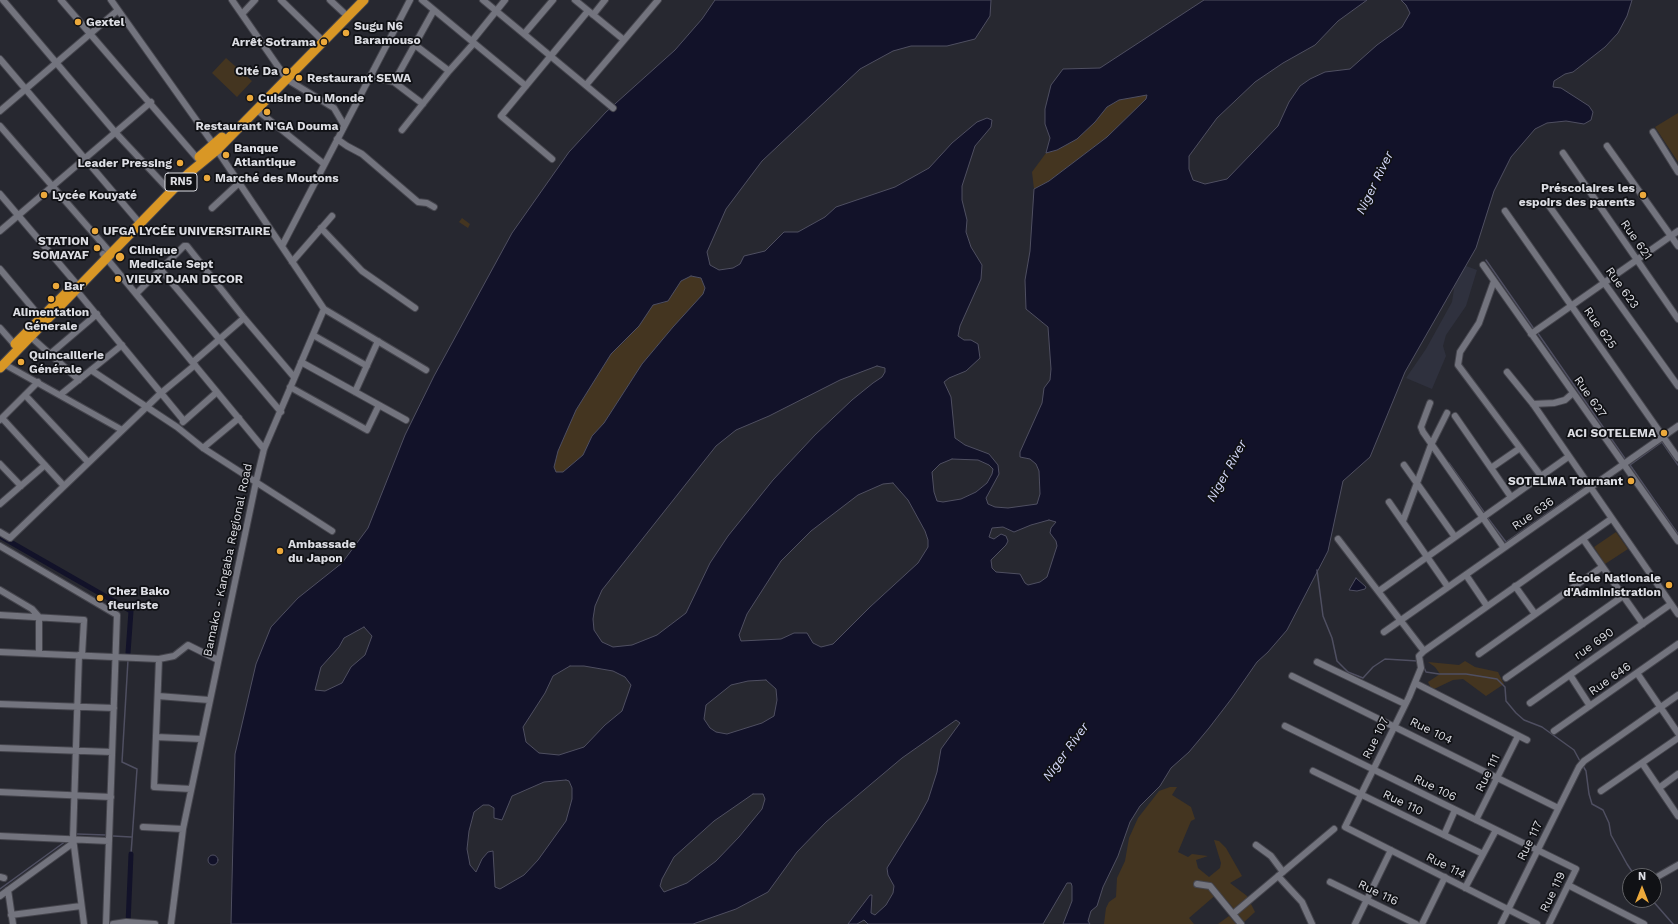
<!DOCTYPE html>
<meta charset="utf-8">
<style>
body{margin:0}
#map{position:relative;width:1678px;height:924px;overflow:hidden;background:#272830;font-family:"Work Sans",sans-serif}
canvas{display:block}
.north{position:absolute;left:1622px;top:868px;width:40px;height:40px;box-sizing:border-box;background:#101115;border:1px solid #626367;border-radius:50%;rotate:0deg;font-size:11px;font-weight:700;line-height:16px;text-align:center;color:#dcdde3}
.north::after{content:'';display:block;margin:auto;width:14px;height:18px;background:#eca93b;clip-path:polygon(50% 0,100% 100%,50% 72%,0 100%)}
</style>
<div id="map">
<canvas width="1678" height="924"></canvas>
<div class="north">N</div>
</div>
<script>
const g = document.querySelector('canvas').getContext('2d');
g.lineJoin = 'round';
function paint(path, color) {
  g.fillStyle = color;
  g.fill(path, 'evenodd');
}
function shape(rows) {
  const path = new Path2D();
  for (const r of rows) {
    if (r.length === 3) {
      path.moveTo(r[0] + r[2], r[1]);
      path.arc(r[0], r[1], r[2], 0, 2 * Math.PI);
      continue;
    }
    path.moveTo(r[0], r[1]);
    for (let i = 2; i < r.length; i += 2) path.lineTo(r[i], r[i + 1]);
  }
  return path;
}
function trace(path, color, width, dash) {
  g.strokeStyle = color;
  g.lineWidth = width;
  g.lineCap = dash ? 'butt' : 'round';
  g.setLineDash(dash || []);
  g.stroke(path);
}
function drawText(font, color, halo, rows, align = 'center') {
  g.font = font + ' "Work Sans",sans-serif';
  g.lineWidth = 3.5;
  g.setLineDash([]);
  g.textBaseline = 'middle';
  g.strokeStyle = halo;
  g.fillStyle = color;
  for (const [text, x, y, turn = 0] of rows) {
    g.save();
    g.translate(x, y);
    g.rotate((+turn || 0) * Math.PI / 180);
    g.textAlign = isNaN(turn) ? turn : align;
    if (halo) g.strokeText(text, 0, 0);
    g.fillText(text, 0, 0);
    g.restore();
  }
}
paint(shape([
 [1458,263,1477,270,1466,306,1446,335,1443,346,1446,356,1432,389,1406,378,1426,349,1452,302]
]), '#2f313e');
paint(shape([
 [226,58,252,81,237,97,212,73],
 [1142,95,1147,95,1146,99,1107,137,1049,181,1034,189,1032,172,1046,153,1057,150,1077,139,1095,122,1107,107,1119,100],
 [1678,113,1678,162,1655,127],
 [462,218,470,224,468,228,459,222],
 [691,276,701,278,705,288,703,294,673,327,642,364,604,423,592,436,583,455,563,472,556,472,554,467,558,451,576,410,611,354,625,341,653,305,664,303,681,281],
 [1616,532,1628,549,1605,564,1594,547],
 [1465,661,1475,667,1498,672,1504,684,1486,696,1463,679,1453,680,1432,690,1428,682,1440,674,1435,667,1428,662,1459,665],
 [1170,787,1177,787,1172,795,1191,807,1195,819,1191,821,1178,852,1188,857,1192,854,1208,856,1196,860,1198,868,1209,877,1220,868,1221,863,1214,840,1219,841,1226,848,1242,876,1230,883,1247,896,1255,912,1244,922,1230,904,1218,893,1189,918,1194,924,1104,924,1106,908,1109,902,1116,897,1117,878,1125,861,1129,838,1138,818,1159,791],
 [1229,916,1236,924,1218,924]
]), '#443520');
const water = shape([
 [715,0,991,0,990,16,975,39,947,46,911,46,893,51,860,69,762,161,726,209,707,252,710,265,719,270,733,268,740,264,744,256,765,251,784,232,798,232,825,217,836,207,895,187,929,168,952,143,977,122,987,118,992,120,991,127,975,146,962,186,962,200,967,220,966,232,971,247,982,265,981,279,960,326,958,336,964,340,971,340,978,344,980,358,966,371,949,378,944,382,951,397,955,438,965,445,989,454,998,465,999,474,986,498,988,504,995,507,1008,508,1037,504,1040,494,1039,471,1036,464,1030,459,1020,457,1020,452,1042,403,1044,388,1050,380,1051,369,1048,327,1026,309,1025,280,1030,251,1034,189,1049,181,1107,137,1146,99,1147,95,1119,100,1107,107,1095,122,1077,139,1057,150,1046,153,1050,138,1045,124,1045,109,1051,85,1063,69,1100,68,1204,0,1367,0,1338,21,1315,45,1283,63,1255,82,1217,118,1189,156,1189,169,1193,180,1205,184,1227,179,1278,126,1289,102,1300,86,1310,79,1325,72,1350,69,1377,45,1402,27,1410,13,1406,5,1401,0,1632,0,1627,16,1618,33,1605,47,1573,72,1565,74,1554,81,1553,87,1561,88,1589,106,1593,112,1591,120,1584,124,1566,121,1547,123,1535,129,1511,157,1494,191,1476,248,1405,372,1370,457,1343,481,1328,551,1287,630,1268,652,1257,662,1232,698,1209,728,1189,752,1171,768,1160,786,1140,806,1130,822,1118,856,1103,887,1097,906,1091,911,1088,921,1090,924,1063,924,1072,901,1072,886,1071,883,1067,883,1043,924,868,924,864,920,857,924,848,924,870,895,872,895,871,913,875,915,886,905,893,893,894,886,888,875,887,868,917,820,928,800,937,772,941,749,960,723,956,720,902,758,826,822,797,852,768,892,736,909,693,924,231,924,235,754,256,664,271,627,298,598,342,563,368,528,405,435,434,376,512,233,569,152,606,112,675,50,702,19,715,0],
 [691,276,701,278,705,288,703,294,673,327,642,364,604,423,592,436,583,455,563,472,556,472,554,467,558,451,576,410,611,354,639,326,653,305,668,301,681,281,691,276],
 [877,366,885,368,885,372,882,377,873,383,852,400,815,435,773,480,728,536,710,563,686,613,657,635,632,645,613,647,602,642,594,630,593,619,595,606,602,590,716,446,736,430,769,416,840,380,877,366],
 [952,459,978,460,989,465,993,469,992,474,987,483,976,492,961,499,943,502,937,501,934,492,932,472,940,464,952,459],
 [893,483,908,500,925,531,928,540,928,547,918,563,870,607,833,644,821,647,813,643,807,633,794,633,781,639,741,641,739,635,747,614,781,561,811,531,858,495,883,484,893,483],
 [1049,520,1056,522,1051,528,1050,533,1056,541,1057,546,1047,577,1040,582,1028,585,1025,583,1020,574,996,572,992,568,991,560,1006,545,1008,541,1006,536,1001,534,994,539,989,537,992,528,1003,527,1014,532,1031,525,1049,520],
 [364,627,372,636,365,655,351,667,342,683,325,691,315,690,321,667,339,647,344,638,364,627],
 [570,666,584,666,613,671,625,677,631,685,622,711,605,725,584,747,559,755,539,753,526,742,523,727,545,693,553,676,570,666],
 [766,680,776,689,777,700,774,716,762,723,727,734,716,732,710,728,704,719,706,705,731,685,748,681,766,680],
 [566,780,569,781,572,788,572,799,566,821,538,860,524,875,500,889,495,887,493,851,488,852,482,859,476,872,470,865,467,849,469,831,474,812,483,805,489,805,494,808,494,818,502,820,512,796,544,782,566,780],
 [753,794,763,794,765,799,762,809,739,837,716,861,687,883,664,892,660,886,662,879,674,857,714,821,753,794],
 [1356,578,1366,587,1365,589,1357,591,1349,590,1356,578],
 [213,860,5]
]);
paint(water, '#121229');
trace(water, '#4f4f61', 1);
trace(shape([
 [1486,260,1534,329],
 [1537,332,1626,460],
 [1449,463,1484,512],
 [1628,463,1630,465,1662,442,1678,465],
 [1630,465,1678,534],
 [1487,517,1506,542,1585,487],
 [1317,570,1323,616,1332,638,1337,661,1348,672,1363,678,1373,667,1385,659,1418,661],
 [128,660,122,762,137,769,131,854],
 [1422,663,1426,672,1439,674,1466,674,1497,679,1505,687,1506,701,1516,713,1524,720,1542,727,1574,750,1581,763],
 [1583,766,1586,771,1589,794,1592,804,1603,810,1609,823,1611,835,1627,864,1635,876],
 [77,834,106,835],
 [113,836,131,837],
 [0,889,66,841],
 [1652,900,1673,924]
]), '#4f4f61', 1.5);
trace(shape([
 [0,536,131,611,128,653],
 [128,924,131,854]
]), '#121229', 5);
const minor = shape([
 [3,0,115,132,171,192],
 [61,0,197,158],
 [111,0,214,145],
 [232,0,284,75],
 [281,0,320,38],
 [330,0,344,13],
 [422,0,526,86],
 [483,0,613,108],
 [575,0,624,40],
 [242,14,255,0],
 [593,15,605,0],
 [524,34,553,0],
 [472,41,505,0],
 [415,45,449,71],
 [0,59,137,220],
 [370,76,394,82,423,104],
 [288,80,334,108,344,125],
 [394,82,434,10],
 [586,85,658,0],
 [257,110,324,164],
 [0,111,118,10],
 [0,126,108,250],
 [402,130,449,71,474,43],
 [1653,132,1678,172],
 [337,139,347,146,362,154,418,202,427,203,434,207],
 [1607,146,1678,246],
 [1563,153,1678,319],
 [552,159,501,116,588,11],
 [0,194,80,288],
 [1547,203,1678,386],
 [212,208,239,183],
 [1505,211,1678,458],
 [321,228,362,271,415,308],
 [0,231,151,102],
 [282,246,410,0],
 [103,254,264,449],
 [292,262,332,216],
 [1483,265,1678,541],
 [0,269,41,318],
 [161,270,281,412],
 [1494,281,1479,323,1460,352,1458,365,1541,476],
 [77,291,184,421],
 [136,294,184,246,187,246,244,318,294,377],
 [324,309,426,370],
 [0,328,15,345],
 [1531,334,1678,231],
 [313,335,367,366],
 [31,337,79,380],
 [50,354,97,314],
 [193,362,244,318],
 [301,362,406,420],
 [4,364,122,430],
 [91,370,177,427,203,448,332,531],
 [1507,372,1533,404,1678,614],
 [290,387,367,430,379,405],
 [355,392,378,341],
 [25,395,88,462],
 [60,395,122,345],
 [1430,403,1421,427,1423,432,1504,548],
 [1533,404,1554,403,1565,400,1573,393],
 [1455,416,1511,497],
 [2,418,64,486],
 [0,420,38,382],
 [183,422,217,392],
 [203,448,239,418],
 [0,464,21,486],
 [1404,465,1455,537],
 [1491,468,1520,448],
 [1389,502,1448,587],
 [0,504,45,465],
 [1403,521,1431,445,1447,413],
 [0,532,10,538,161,393,195,365],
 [1338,539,1424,651],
 [1583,539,1643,624],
 [0,546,117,615,106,924],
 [1466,575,1487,606],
 [1515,586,1535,614],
 [0,590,32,609,39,617,39,653],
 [1379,591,1568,457],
 [0,615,84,620,82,655],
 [1384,632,1678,426],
 [0,652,159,659,174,656,188,645,218,660],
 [1479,654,1602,567],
 [79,655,73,838,84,924],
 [159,659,154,787,191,789],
 [1317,662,1405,704],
 [1637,673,1678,733],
 [1570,675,1590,706],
 [1292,676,1558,808],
 [1506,678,1623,596],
 [1415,683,1527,740],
 [158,696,209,700],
 [1530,703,1671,604],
 [0,704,114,708],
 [1285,726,1576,869,1549,924],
 [1554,731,1678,644],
 [156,737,201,739],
 [0,748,112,752],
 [1642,763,1678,816],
 [1313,771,1483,854],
 [1659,788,1678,774],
 [1601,791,1678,738],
 [0,792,111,797],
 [1476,820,1518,736],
 [143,827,183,829],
 [1444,835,1455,810],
 [0,836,109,841],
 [1256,845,1271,856,1283,872],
 [1278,876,1302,902,1312,924],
 [0,877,4,878],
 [1657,877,1678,865],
 [1330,882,1416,924],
 [1197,884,1210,886,1241,924],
 [1568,885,1644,924],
 [1465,888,1496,830],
 [8,890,13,924],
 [0,896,73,843],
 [1233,914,1334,829],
 [11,915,81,906],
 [113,924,126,922,155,924],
 [171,924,183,829,256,482,264,449,324,309,217,150],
 [1355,924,1391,850],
 [1422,924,1445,877],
 [1501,924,1579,767,1584,761,1678,695],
 [1537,924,1345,827,1409,697,1421,668,1419,656,1424,651,1611,519]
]);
const highway = shape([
 [199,157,222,137],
 [15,344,71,288],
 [0,368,189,173,217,150,364,0]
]);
trace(minor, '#45454d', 8);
trace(highway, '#45454d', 11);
trace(minor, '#73747e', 6);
trace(highway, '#d99725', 9);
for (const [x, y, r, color] of [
 [78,22,4,"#eca93b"],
 [346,33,4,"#eca93b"],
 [324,42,4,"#eca93b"],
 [286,71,4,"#eca93b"],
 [299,78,4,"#eca93b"],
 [250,98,4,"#eca93b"],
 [267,112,4,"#eca93b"],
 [226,155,4,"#eca93b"],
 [180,163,4,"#eca93b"],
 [207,178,4,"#eca93b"],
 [44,195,4,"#eca93b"],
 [1643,195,4,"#eca93b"],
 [95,231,4,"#eca93b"],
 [97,248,4,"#eca93b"],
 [120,257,5,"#eca93b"],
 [118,279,4,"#eca93b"],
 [56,286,4,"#eca93b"],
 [51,299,4,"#eca93b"],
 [21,362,4,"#eca93b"],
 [1664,433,4,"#eca93b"],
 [1631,481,4,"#eca93b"],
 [280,551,4,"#eca93b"],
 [1669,585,4,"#eca93b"],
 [100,598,4,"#eca93b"]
]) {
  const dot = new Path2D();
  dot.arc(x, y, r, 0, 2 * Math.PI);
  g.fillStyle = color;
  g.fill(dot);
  trace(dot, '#101115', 1.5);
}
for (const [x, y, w] of [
 [181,182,32]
]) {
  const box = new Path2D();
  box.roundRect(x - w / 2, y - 9, w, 18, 3);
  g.fillStyle = '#101115';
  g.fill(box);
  trace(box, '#dcdde3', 1);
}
drawText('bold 11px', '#dcdde3', null, [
 ["RN5",181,182]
]);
drawText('bold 12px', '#dcdde3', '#101115', [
 ["Gextel",86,22],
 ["Sugu N6",354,26],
 ["Baramouso",354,40],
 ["Arrêt Sotrama",316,42,"right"],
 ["Cité Da",278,71,"right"],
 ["Restaurant SEWA",307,78],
 ["Cuisine Du Monde",258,98],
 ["Restaurant N'GA Douma",267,126,"center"],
 ["Banque",234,148],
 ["Atlantique",234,162],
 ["Leader Pressing",172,163,"right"],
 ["Marché des Moutons",215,178],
 ["Préscolaires les",1635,188,"right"],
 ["espoirs des parents",1635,202,"right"],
 ["Lycée Kouyaté",52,195],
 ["UFGA LYCÉE UNIVERSITAIRE",103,231],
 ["STATION",89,241,"right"],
 ["SOMAYAF",89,255,"right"],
 ["Clinique",129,250],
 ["Medicale Sept",129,264],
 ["VIEUX DJAN DECOR",126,279],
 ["Bar",64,286],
 ["Alimentation",51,312,"center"],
 ["Génerale",51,326,"center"],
 ["Quincaillerie",29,355],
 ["Générale",29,369],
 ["ACI SOTELEMA",1656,433,"right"],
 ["SOTELMA Tournant",1623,481,"right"],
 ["Ambassade",288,544],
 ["du Japon",288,558],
 ["École Nationale",1661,578,"right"],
 ["d'Administration",1661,592,"right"],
 ["Chez Bako",108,591],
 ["fleuriste",108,605]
], 'left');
drawText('12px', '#dcdde3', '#101115', [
 ["Rue 621",1636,240,55],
 ["Rue 623",1622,288,54],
 ["Rue 625",1600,328,55],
 ["Rue 627",1590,397,55],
 ["Rue 636",1533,514,-35],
 ["Bamako - Kangaba Regional Road",228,560,-78],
 ["rue 690",1594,644,-35],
 ["Rue 646",1610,679,-35],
 ["Rue 104",1431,731,26],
 ["Rue 107",1376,738,-64],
 ["Rue 111",1488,773,-64],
 ["Rue 106",1435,788,26],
 ["Rue 110",1403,803,26],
 ["Rue 117",1530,841,-64],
 ["Rue 114",1446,866,27],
 ["Rue 119",1553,892,-64],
 ["Rue 116",1378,893,26]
]);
drawText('italic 13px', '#d5d9fa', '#101115', [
 ["Niger River",1375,183,-64],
 ["Niger River",1227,471,-61],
 ["Niger River",1066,752,-54]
]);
</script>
